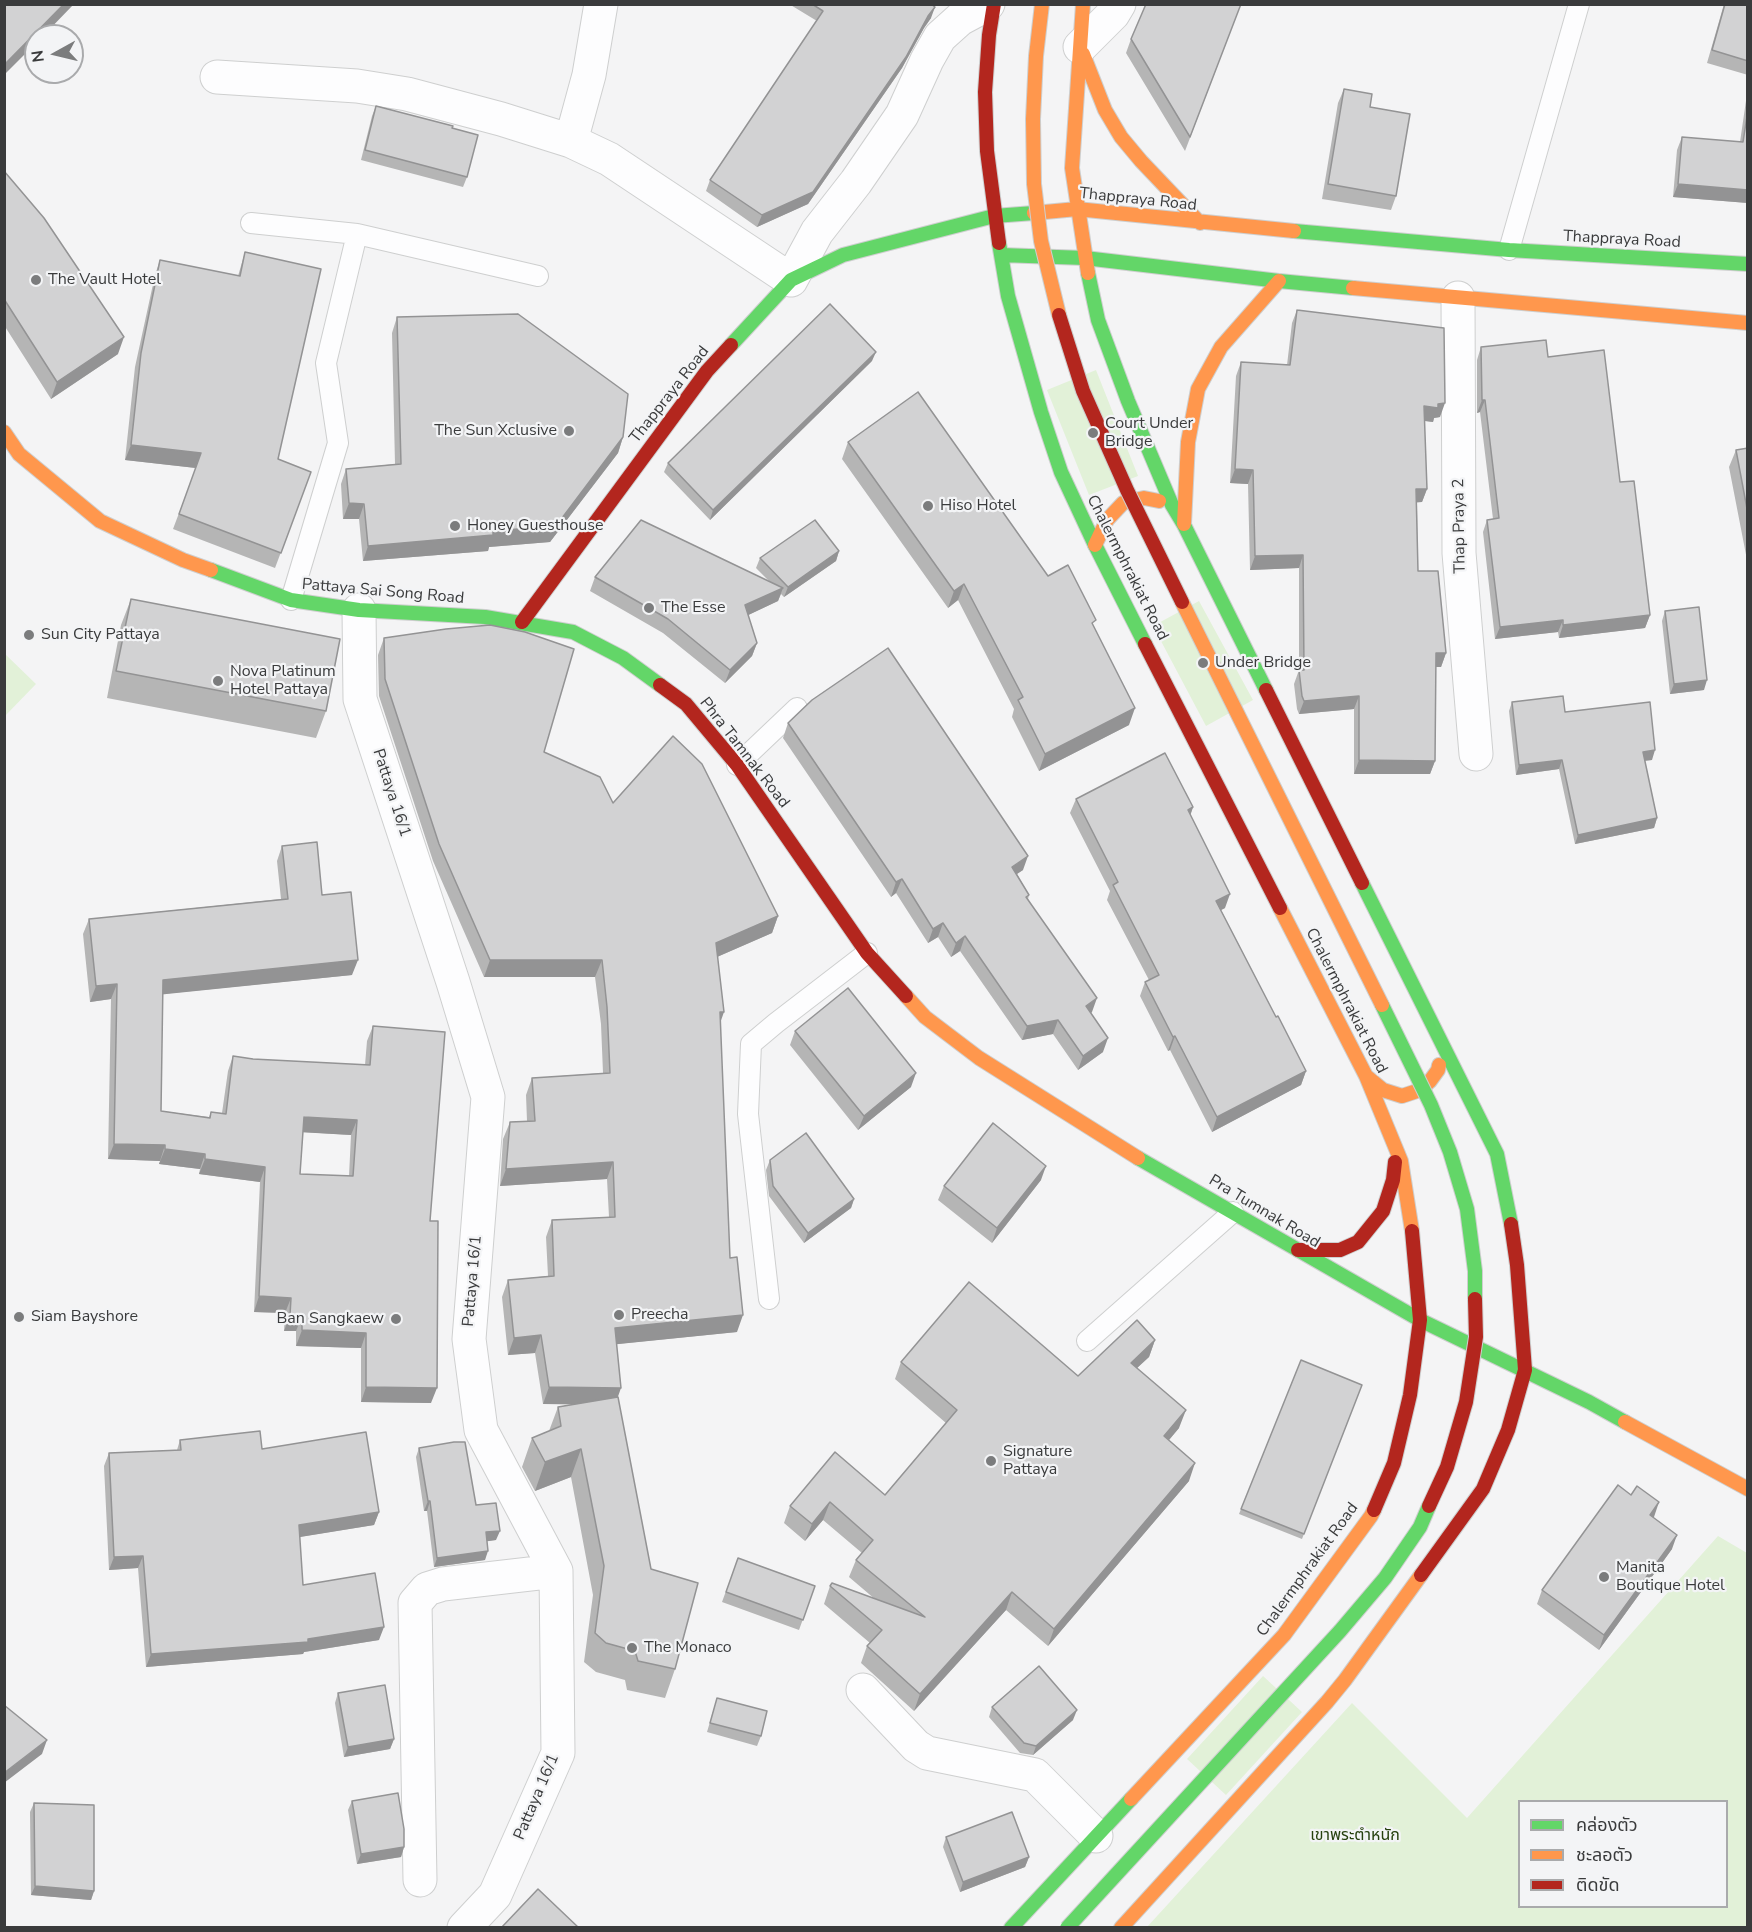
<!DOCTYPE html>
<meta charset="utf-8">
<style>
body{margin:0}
#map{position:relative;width:1752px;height:1932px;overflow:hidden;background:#f4f4f5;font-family:"Nunito Sans","Noto Sans Thai",sans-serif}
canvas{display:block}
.frame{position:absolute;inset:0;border:6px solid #3a3b3c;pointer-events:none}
.legend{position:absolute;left:1518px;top:1800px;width:210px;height:108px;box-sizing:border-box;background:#f3f4f6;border:2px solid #a9aaac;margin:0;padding:8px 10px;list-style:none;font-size:18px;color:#3a3b3c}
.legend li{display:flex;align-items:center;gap:12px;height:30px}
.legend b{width:30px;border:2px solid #a9aaac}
.north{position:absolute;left:24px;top:24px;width:60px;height:60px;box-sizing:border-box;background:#f3f4f6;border:2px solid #a9aaac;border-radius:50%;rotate:262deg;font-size:16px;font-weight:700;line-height:24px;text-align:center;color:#3a3b3c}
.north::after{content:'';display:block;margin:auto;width:21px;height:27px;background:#7b7c7d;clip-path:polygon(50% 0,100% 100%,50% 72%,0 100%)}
</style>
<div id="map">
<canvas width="1752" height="1932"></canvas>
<div class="frame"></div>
<ul class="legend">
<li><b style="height:8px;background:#63d668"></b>คล่องตัว</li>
<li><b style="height:8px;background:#ff974d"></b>ชะลอตัว</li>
<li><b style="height:8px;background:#b3261e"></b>ติดขัด</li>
</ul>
<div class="north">N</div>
</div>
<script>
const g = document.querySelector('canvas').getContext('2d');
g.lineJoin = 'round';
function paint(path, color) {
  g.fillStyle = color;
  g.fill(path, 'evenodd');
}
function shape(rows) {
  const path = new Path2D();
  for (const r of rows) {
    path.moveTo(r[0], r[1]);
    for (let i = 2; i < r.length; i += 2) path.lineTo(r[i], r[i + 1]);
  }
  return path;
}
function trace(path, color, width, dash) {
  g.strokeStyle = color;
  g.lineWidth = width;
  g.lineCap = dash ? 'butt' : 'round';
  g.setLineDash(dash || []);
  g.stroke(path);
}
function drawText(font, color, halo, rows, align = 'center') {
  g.font = font + ' "Nunito Sans","Noto Sans Thai",sans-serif';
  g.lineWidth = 4.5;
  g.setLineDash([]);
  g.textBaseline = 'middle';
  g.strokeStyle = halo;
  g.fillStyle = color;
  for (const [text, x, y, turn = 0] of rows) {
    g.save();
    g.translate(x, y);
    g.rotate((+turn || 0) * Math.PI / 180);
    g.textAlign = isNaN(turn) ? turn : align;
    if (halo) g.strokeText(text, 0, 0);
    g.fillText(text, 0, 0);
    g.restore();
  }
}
paint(shape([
 [1096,370,1138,476,1089,495,1047,390],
 [1199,601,1253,700,1206,726,1153,626],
 [4,653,36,684,5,716,4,716],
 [1718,1536,1747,1553,1747,1927,1147,1927,1352,1703,1467,1818],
 [1520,1802,1726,1802,1726,1906,1520,1906],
 [1263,1676,1302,1712,1226,1795,1187,1759]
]), '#e2f1d8');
const lane = shape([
 [251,223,357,234,326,363,338,443,291,600],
 [357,234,538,276],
 [1509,250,1579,4],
 [737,765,797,708],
 [769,1299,748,1114,751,1044,776,1023,867,953],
 [1087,1341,1233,1212]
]);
const street = shape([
 [601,4,589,75,571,141,609,159,791,280,817,232,856,182,902,115,927,60,940,37,960,19,988,4],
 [1080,47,1113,14,1119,4],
 [217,77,357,86,407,94,501,119,571,141],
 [1458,298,1459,553,1476,754],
 [359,610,360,699,453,982,488,1097,469,1339,481,1430,556,1571,558,1753,495,1895,464,1928],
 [863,1690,916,1746,927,1753,1035,1775,1096,1836],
 [420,1880,415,1603,427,1589,443,1584,556,1571]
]);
const fast = shape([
 [1294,231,1509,250,1748,264],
 [999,243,1008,296,1041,412,1061,472,1095,545,1145,644],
 [1001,255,1085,258,1279,281,1353,288],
 [1088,273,1098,320,1128,401,1172,505,1184,525,1266,690],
 [731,345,791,280,843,255,994,216,1034,213],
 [211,570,291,600,359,610,485,617,573,632,623,658,660,685],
 [1362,883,1497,1154,1511,1224],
 [1138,1158,1420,1320,1589,1402,1625,1422],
 [1011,1928,1131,1799]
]);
const slow = shape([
 [1083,4,1072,168,1088,273],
 [1083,54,1105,110,1121,137,1141,161,1200,223],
 [1034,213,1077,209,1294,231],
 [1353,288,1748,323],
 [4,432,19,454,100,521,183,560,211,570],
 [1184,524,1188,442,1198,389,1221,347,1279,281],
 [1095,545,1107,520,1123,503,1144,498,1159,501],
 [1280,908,1366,1076,1401,1161,1412,1231],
 [906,996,925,1017,979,1058,1138,1158],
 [1366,1076,1383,1090,1402,1096,1420,1090,1430,1081,1438,1070,1439,1065],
 [1625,1422,1748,1489],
 [1131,1799,1284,1635,1371,1516,1374,1510],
 [1121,1928,1327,1702,1345,1680,1421,1575]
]);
const jam = shape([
 [994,4,989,35,985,92,987,151,999,243],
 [522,622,707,371,731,345],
 [1145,644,1280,908],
 [660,685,686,704,737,765,867,953,906,996],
 [1266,690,1362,883],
 [1298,1250,1340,1250,1358,1242,1383,1211,1393,1180,1395,1162],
 [1374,1510,1394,1463,1410,1395,1420,1320,1412,1231],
 [1421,1575,1483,1489,1508,1430,1525,1370,1517,1265,1511,1224]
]);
trace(lane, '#cecfcf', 22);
trace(street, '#cecfcf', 35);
trace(fast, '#cecfcf', 16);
trace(slow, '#cecfcf', 16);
trace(jam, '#cecfcf', 16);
trace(lane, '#fdfdfe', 20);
trace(street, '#fdfdfe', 33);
trace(fast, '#63d668', 14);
trace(slow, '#ff974d', 14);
trace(jam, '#b3261e', 14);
const fastBridge = shape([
 [1382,1005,1431,1105,1450,1152,1467,1209,1475,1271,1475,1299],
 [1067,1928,1340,1631,1385,1578,1420,1527,1429,1506]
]);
const slowBridge = shape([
 [1042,4,1036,56,1033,119,1034,184,1041,241,1059,315],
 [1182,602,1382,1005]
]);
const jamBridge = shape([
 [1059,315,1083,391,1127,490,1182,602],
 [1429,1506,1447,1467,1466,1402,1476,1337,1475,1299]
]);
trace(fastBridge, '#cecfcf', 16, []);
trace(slowBridge, '#cecfcf', 16, []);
trace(jamBridge, '#cecfcf', 16, []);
trace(fastBridge, '#63d668', 14);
trace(slowBridge, '#ff974d', 14);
trace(jamBridge, '#b3261e', 14);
paint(shape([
 [789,4,931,4,931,18,924,28,902,68,808,204,757,227,706,191,710,180,817,21],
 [1241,4,1185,151,1126,53,1131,39],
 [1724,4,1748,4,1748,75,1707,63],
 [1748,87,1748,203,1673,197,1677,150,1682,137,1740,142],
 [1344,89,1396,196,1391,210,1322,199,1338,103],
 [376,106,452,128,467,177,463,187,361,160,372,116],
 [4,171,118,354,51,399,4,325],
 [245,252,278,459,311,472,275,568,173,529,196,468,125,460,135,367,155,275,160,260,238,276],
 [1297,310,1440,417,1434,418,1433,422,1424,421,1427,489,1422,502,1417,502,1418,571,1446,653,1441,667,1436,667,1435,761,1430,774,1354,774,1354,709,1299,714,1297,709,1294,684,1299,670,1299,568,1250,570,1248,484,1230,483,1236,376,1241,362,1287,365,1292,323],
 [397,317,623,437,618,453,550,542,489,547,488,551,363,561,359,519,343,519,341,484,346,469,395,464,392,333],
 [1481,347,1548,357,1620,482,1650,615,1645,628,1559,638,1558,632,1495,639,1483,532,1487,520,1493,519,1480,412,1477,413,1477,360],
 [872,361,710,520,664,472,668,463],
 [848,442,1048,576,1094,627,1129,725,1039,771,1012,717,1014,709,958,600,948,608,842,459],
 [1748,448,1748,565,1729,467,1736,450],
 [839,551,836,561,784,597,781,594,778,601,748,615,757,643,752,656,725,683,663,633,590,591,595,577,769,581,756,568,760,558],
 [131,599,326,711,316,738,107,698,121,625],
 [1665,611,1704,690,1670,694,1662,621],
 [384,638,544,752,613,803,778,916,772,933,717,957,730,1258,737,1332,617,1344,618,1397,651,1569,675,1669,665,1698,627,1690,625,1680,596,1672,584,1662,593,1595,571,1477,535,1491,522,1467,532,1438,549,1431,558,1407,573,1404,543,1404,535,1353,508,1355,502,1297,508,1280,548,1276,546,1237,552,1220,609,1217,607,1179,500,1186,503,1139,510,1122,527,1121,526,1095,532,1078,603,1073,601,1024,595,977,484,977,433,861,379,696,378,655],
 [1512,702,1565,712,1652,760,1645,761,1657,818,1654,828,1575,844,1559,769,1516,775,1509,711],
 [788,723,1023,870,1017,874,1029,895,1028,899,1092,1012,1091,1013,1103,1052,1078,1070,1053,1034,1022,1040,960,951,951,957,938,937,928,943,896,893,891,897,783,738],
 [1076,799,1193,807,1190,816,1225,908,1221,910,1276,1017,1306,1071,1301,1085,1212,1132,1170,1050,1168,1051,1140,996,1145,982,1149,980,1107,900,1110,891,1070,813],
 [282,846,322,895,352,975,162,994,161,1111,209,1117,211,1112,222,1113,228,1071,233,1056,253,1059,365,1065,367,1041,373,1026,430,1221,431,1403,361,1402,361,1348,296,1346,296,1331,284,1331,285,1313,254,1312,260,1182,199,1174,200,1169,159,1164,160,1161,108,1159,111,999,90,1002,83,934,89,919,281,899,277,861],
 [303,1132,351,1135,349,1176,300,1174],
 [795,1031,911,1087,858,1130,790,1045],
 [770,1160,854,1199,851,1208,804,1243,769,1196,766,1170],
 [1041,1180,992,1243,938,1200,944,1186],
 [1155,1340,1149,1357,1137,1368,1179,1428,1169,1440,1189,1481,1048,1646,1006,1610,914,1711,861,1663,867,1646,870,1643,824,1604,830,1586,876,1600,849,1577,856,1560,862,1553,823,1520,805,1541,784,1523,790,1506,885,1495,946,1423,895,1379,901,1362,1078,1376],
 [1301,1360,1362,1385,1302,1539,1239,1514],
 [180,1440,262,1449,379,1512,374,1525,299,1537,303,1585,379,1640,304,1652,303,1654,146,1667,138,1568,109,1570,104,1466,109,1453,177,1450],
 [419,1448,476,1505,496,1540,487,1541,485,1560,434,1567,427,1511,424,1511,416,1457],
 [1653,1517,1672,1549,1599,1650,1537,1604,1542,1590],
 [738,1558,815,1586,799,1630,722,1602],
 [338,1693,394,1739,390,1749,344,1757,335,1703],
 [717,1698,761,1736,757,1746,707,1732],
 [992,1707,1073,1720,1033,1755,1020,1753,989,1717],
 [352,1801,404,1847,401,1857,357,1864,348,1810],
 [34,1803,94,1891,91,1900,31,1895,30,1812],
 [946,1837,1029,1857,1025,1867,960,1892,943,1847]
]), '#b5b5b5');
paint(shape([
 [64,4,74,4,43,36,36,36,36,43,4,75,4,65],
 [935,7,931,18,924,28,902,68,808,204,757,227,762,215],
 [1678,184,1748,190,1748,203,1673,197],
 [124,337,118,354,51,399,57,382],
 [876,352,872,361,710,520,713,510],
 [1482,400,1485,400,1480,412,1477,413],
 [1445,403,1440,417,1434,418,1433,422,1419,420,1424,406],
 [623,437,618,453,550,542,489,547,488,551,363,561,368,546,493,531],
 [131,445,201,453,196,468,125,460],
 [1235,469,1253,470,1248,484,1230,483],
 [1416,489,1427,489,1422,502,1411,503],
 [349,503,364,504,359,519,343,519],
 [839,551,836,561,784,597,788,587],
 [1303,555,1299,568,1250,570,1255,556],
 [964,584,958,600,948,608,954,591],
 [783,588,778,601,740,619,745,605],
 [1650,615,1645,628,1559,638,1563,625],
 [1563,620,1558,632,1495,639,1500,627],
 [757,643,752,656,725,683,730,670],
 [1436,653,1446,653,1441,667,1431,667],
 [1707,680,1704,690,1670,694,1674,684],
 [1359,696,1354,709,1299,714,1304,701],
 [1135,708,1129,725,1039,771,1045,754],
 [1655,750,1652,760,1640,761,1643,752],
 [1359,760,1435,761,1430,774,1354,774],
 [1562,760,1559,769,1516,775,1519,765],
 [1193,807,1188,822,1188,810],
 [1657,818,1654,828,1575,844,1578,835],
 [1028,856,1023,870,1006,881,1012,867],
 [902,879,896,893,891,897,896,882],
 [1230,894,1225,908,1211,915,1216,901],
 [778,916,772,933,710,960,716,943],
 [943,923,938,937,928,943,933,929],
 [965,936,960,951,951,957,956,943],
 [358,960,352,975,157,995,163,980],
 [490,960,602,960,595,977,484,977],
 [117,984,111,999,90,1002,96,986],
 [1097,998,1092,1012,1081,1020,1086,1006],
 [720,1012,724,1012,718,1029],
 [1058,1020,1053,1034,1022,1040,1027,1026],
 [1175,1036,1170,1050,1168,1051,1173,1037],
 [1108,1038,1103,1052,1078,1070,1083,1056],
 [1306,1071,1301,1085,1212,1132,1217,1117],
 [916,1073,911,1087,858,1130,864,1116],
 [304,1117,357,1120,351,1135,298,1132],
 [114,1144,165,1145,160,1161,108,1159],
 [165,1149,205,1154,200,1169,159,1164],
 [205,1159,265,1167,260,1182,199,1174],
 [613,1162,607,1179,500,1186,506,1169],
 [1046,1166,1041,1180,992,1243,997,1228],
 [854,1199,851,1208,804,1243,808,1233],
 [259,1296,291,1298,285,1313,254,1312],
 [290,1315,302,1316,296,1331,284,1331],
 [743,1315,737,1332,609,1345,615,1328],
 [302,1330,366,1333,361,1348,296,1346],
 [541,1335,535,1353,508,1355,514,1338],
 [1155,1340,1149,1357,1124,1380,1131,1363],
 [366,1387,437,1388,431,1403,361,1402],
 [549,1387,621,1388,615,1405,543,1404],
 [1186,1410,1179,1428,1158,1453,1164,1436],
 [581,1449,571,1477,535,1491,545,1462],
 [1195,1463,1189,1481,1048,1646,1054,1629],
 [428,1501,430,1501,427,1511,424,1511],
 [830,1502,823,1520,805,1541,812,1524],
 [1659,1502,1654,1517,1645,1530,1650,1515],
 [379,1512,374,1525,294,1538,299,1525],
 [500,1531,496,1540,482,1542,486,1532],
 [1677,1535,1672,1549,1599,1650,1604,1635],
 [488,1551,485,1560,434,1567,437,1558],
 [143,1556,138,1568,109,1570,114,1557],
 [1012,1592,1006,1610,914,1711,920,1694],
 [384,1627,379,1640,304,1652,303,1654,146,1667,151,1654,308,1639],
 [1077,1710,1073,1720,1033,1755,1036,1746],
 [394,1739,390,1749,344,1757,348,1747],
 [47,1740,42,1754,4,1783,4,1773],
 [404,1847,401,1857,357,1864,361,1854],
 [1029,1857,1025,1867,960,1892,963,1882],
 [35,1886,94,1891,91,1900,31,1895]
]), '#939394');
const building = shape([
 [4,4,64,4,4,65,4,4],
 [812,4,931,4,935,7,928,16,906,57,813,192,762,215,710,180,823,11,812,4],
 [1146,4,1241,4,1190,137,1131,39,1146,4],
 [1725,4,1748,4,1748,61,1712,50,1725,4],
 [1344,89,1372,94,1370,107,1410,114,1396,196,1328,184,1344,89],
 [376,106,453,126,452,128,478,135,467,177,365,150,376,106],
 [1748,110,1748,190,1678,184,1682,137,1743,142,1748,110],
 [4,171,44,218,124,337,57,382,4,299,4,171],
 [245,252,321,269,278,459,311,472,281,553,179,514,201,453,131,445,141,353,160,260,240,276,245,252],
 [830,304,876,352,713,510,668,463,830,304],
 [1297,310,1444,328,1445,403,1438,404,1438,408,1424,406,1427,489,1416,489,1418,571,1438,571,1446,653,1436,653,1435,761,1359,760,1359,696,1304,701,1302,696,1299,670,1304,670,1303,555,1255,556,1253,470,1235,469,1241,362,1290,365,1297,310],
 [518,314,628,394,623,437,556,526,493,531,493,535,368,546,364,504,349,503,346,469,401,464,397,317,518,314],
 [1546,340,1548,357,1604,350,1620,482,1634,481,1650,615,1563,625,1563,620,1500,627,1487,520,1499,518,1485,400,1482,400,1481,347,1546,340],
 [918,392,1048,576,1068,565,1096,620,1092,623,1135,708,1045,754,1018,700,1023,697,964,584,954,591,848,442,918,392],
 [1748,448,1748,514,1736,450,1748,448],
 [641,520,783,588,745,605,757,643,730,670,668,619,595,577,641,520],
 [815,520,839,551,788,587,760,558,815,520],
 [131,599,340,639,326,711,116,671,131,599],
 [1699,607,1707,680,1674,684,1665,611,1699,607],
 [490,625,525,632,574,649,544,752,600,777,613,803,673,736,702,764,778,916,716,943,724,1012,720,1012,730,1258,737,1257,743,1315,615,1328,621,1388,549,1387,541,1335,514,1338,508,1280,554,1276,552,1220,615,1217,613,1162,506,1169,510,1122,535,1121,532,1078,610,1073,607,1007,602,960,490,960,439,844,385,679,384,638,446,629,490,625],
 [888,648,1028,856,1012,867,1029,895,1026,897,1097,998,1086,1006,1108,1038,1083,1056,1058,1020,1027,1026,965,936,956,943,943,923,933,929,902,879,896,882,788,723,812,700,888,648],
 [1563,696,1565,712,1650,702,1655,750,1643,752,1657,818,1578,835,1562,760,1519,765,1512,702,1563,696],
 [1165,753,1193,807,1188,810,1230,894,1216,901,1276,1017,1278,1016,1306,1071,1217,1117,1175,1036,1173,1037,1145,982,1159,975,1113,885,1118,882,1076,799,1165,753],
 [317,842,322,895,351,892,358,960,163,980,161,1111,210,1118,211,1112,226,1114,233,1056,253,1059,370,1065,373,1026,445,1032,430,1221,438,1221,437,1388,366,1387,366,1333,302,1330,302,1316,290,1315,291,1298,259,1296,265,1167,205,1159,205,1154,165,1149,165,1145,114,1144,117,984,96,986,89,919,288,899,282,846,317,842],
 [304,1117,357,1120,353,1176,300,1174,304,1117],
 [848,988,916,1073,864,1116,795,1031,848,988],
 [993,1123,1046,1166,997,1228,944,1186,993,1123],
 [806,1133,854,1199,808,1233,773,1186,770,1160,806,1133],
 [969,1282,1078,1376,1137,1320,1155,1340,1131,1363,1186,1410,1164,1436,1195,1463,1054,1629,1012,1592,920,1694,867,1646,882,1630,830,1586,832,1583,925,1617,856,1560,873,1540,830,1502,812,1524,790,1506,835,1452,885,1495,957,1410,901,1362,969,1282],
 [1301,1360,1362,1385,1304,1534,1241,1509,1301,1360],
 [618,1397,651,1569,698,1583,675,1669,638,1661,635,1651,606,1643,595,1633,604,1566,581,1449,545,1462,532,1438,561,1426,558,1407,618,1397],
 [260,1431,262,1449,366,1432,379,1512,299,1525,303,1585,375,1573,384,1627,308,1639,308,1642,151,1654,143,1556,114,1557,109,1453,181,1450,180,1440,260,1431],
 [454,1442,465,1442,476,1505,496,1503,500,1531,486,1532,488,1551,437,1558,430,1501,428,1501,419,1448,454,1442],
 [1618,1485,1631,1495,1637,1486,1659,1502,1650,1515,1677,1535,1604,1635,1542,1590,1618,1485],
 [738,1558,815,1586,803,1620,726,1592,738,1558],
 [1039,1666,1077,1710,1036,1746,1024,1743,992,1707,1039,1666],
 [385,1685,394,1739,348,1747,338,1693,385,1685],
 [717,1698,767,1711,761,1736,710,1723,717,1698],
 [4,1705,47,1740,4,1773,4,1705],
 [398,1793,404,1829,404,1847,361,1854,352,1801,398,1793],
 [34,1803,94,1805,94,1891,35,1886,34,1803],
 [1012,1812,1029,1857,963,1882,946,1837,1012,1812],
 [538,1889,579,1928,501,1928,538,1889]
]);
paint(building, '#d2d2d3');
trace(building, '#939394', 1.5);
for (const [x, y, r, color] of [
 [36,280,6,"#7b7c7d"],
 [569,431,6,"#7b7c7d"],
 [1093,433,6,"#7b7c7d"],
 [928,506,6,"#7b7c7d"],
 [455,526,6,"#7b7c7d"],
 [649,608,6,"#7b7c7d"],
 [29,635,6,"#7b7c7d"],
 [1203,663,6,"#7b7c7d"],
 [218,681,6,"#7b7c7d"],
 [619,1315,6,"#7b7c7d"],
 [19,1317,6,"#7b7c7d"],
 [396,1319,6,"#7b7c7d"],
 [991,1461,6,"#7b7c7d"],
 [1604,1577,6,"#7b7c7d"],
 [632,1648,6,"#7b7c7d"]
]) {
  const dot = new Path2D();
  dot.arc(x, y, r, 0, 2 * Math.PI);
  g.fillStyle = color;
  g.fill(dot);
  trace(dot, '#f3f4f6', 2);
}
drawText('16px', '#3a3b3c', '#f3f4f6', [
 ["Thappraya Road",1138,200,6],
 ["Thappraya Road",1622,240,3],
 ["Thappraya Road",670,395,-52],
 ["Thap Praya 2",1460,526,-91],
 ["Chalermphrakiat Road",1127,568,63],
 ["Pattaya Sai Song Road",383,592,5],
 ["Phra Tamnak Road",744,753,52],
 ["Pattaya 16/1",391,793,72],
 ["Chalermphrakiat Road",1346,1001,63],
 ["Pra Tumnak Road",1264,1212,31],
 ["Pattaya 16/1",473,1281,-85],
 ["Chalermphrakiat Road",1308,1570,-54],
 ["Pattaya 16/1",537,1797,-67]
]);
drawText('16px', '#3a3b3c', '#f3f4f6', [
 ["The Vault Hotel",48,280],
 ["Court Under",1105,424],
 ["Bridge",1105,442],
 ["The Sun Xclusive",557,431,"right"],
 ["Hiso Hotel",940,506],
 ["Honey Guesthouse",467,526],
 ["The Esse",661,608],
 ["Sun City Pattaya",41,635],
 ["Under Bridge",1215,663],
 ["Nova Platinum",230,672],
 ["Hotel Pattaya",230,690],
 ["Preecha",631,1315],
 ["Siam Bayshore",31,1317],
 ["Ban Sangkaew",384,1319,"right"],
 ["Signature",1003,1452],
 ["Pattaya",1003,1470],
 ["Manita",1616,1568],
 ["Boutique Hotel",1616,1586],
 ["The Monaco",644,1648]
], 'left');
drawText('16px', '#26400e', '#f3f4f6', [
 ["เขาพระตำหนัก",1355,1836]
]);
</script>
